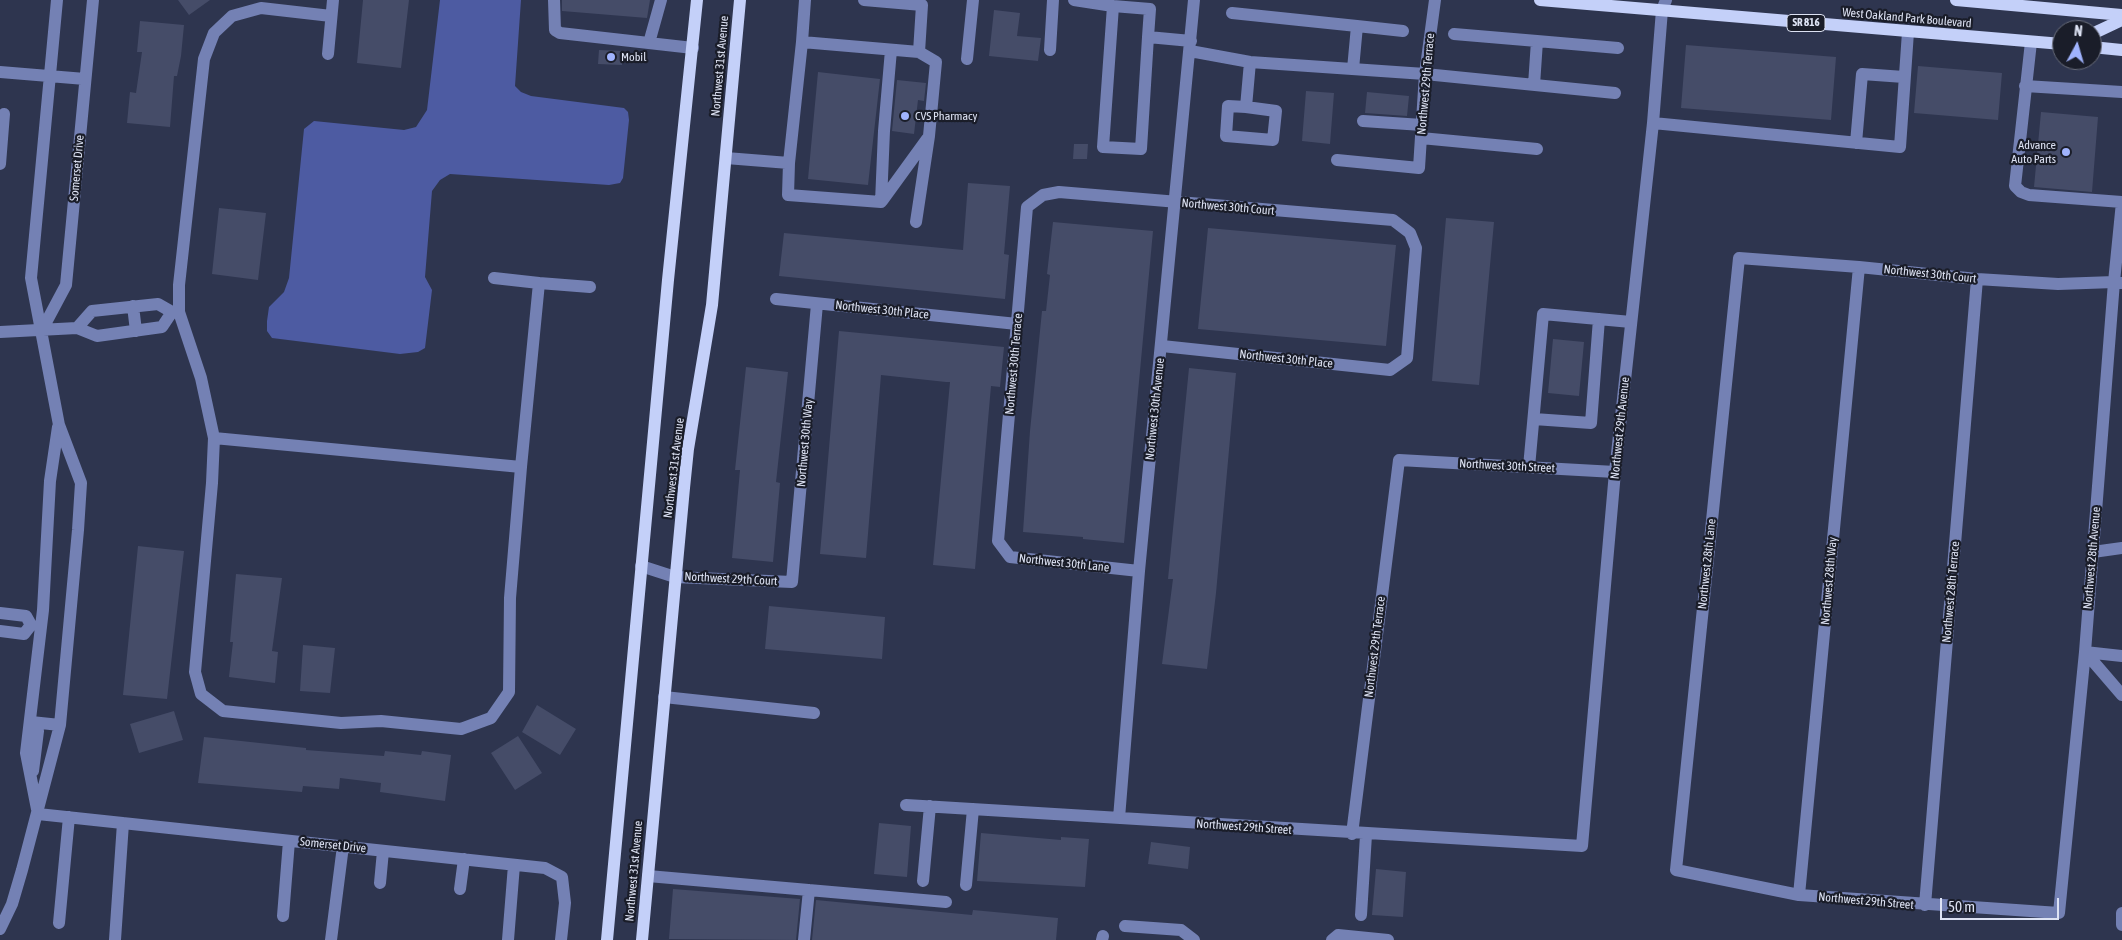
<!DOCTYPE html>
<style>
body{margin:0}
#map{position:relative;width:2122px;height:940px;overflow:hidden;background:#2e354f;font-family:"Asap Condensed",sans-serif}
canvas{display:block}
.north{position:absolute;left:2052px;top:20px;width:50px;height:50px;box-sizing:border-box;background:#1a1d29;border:1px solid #686c7a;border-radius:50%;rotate:6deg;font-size:14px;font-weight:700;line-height:20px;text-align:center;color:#dde2f3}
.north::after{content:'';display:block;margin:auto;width:18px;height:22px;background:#a0b3fd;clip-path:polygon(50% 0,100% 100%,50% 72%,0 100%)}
.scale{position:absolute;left:1940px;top:898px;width:119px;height:22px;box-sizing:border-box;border:2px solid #dde2f3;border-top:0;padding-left:6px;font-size:15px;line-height:18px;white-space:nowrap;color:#dde2f3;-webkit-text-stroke:4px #1a1d29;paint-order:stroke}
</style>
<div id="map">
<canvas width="2122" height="940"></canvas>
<div class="north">N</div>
<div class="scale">50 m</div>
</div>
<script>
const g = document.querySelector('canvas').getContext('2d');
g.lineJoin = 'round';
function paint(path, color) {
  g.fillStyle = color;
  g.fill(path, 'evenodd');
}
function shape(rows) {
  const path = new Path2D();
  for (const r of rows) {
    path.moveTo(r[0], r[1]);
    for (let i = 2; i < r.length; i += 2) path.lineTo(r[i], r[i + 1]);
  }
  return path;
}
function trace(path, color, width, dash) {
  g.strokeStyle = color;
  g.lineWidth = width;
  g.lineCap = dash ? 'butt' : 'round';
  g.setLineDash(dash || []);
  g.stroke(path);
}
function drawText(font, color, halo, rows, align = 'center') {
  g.font = font + ' "Asap Condensed",sans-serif';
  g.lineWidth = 4.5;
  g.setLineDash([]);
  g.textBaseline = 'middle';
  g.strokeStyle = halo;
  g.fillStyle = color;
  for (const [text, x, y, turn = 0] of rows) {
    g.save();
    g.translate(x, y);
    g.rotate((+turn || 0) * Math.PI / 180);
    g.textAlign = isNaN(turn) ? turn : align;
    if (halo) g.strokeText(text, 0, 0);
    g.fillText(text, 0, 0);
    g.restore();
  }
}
paint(shape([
 [440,0,521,0,515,86,521,92,531,96,624,108,628,112,629,120,623,178,620,183,609,185,450,174,440,180,432,191,425,277,432,290,425,348,418,352,400,354,272,338,267,331,267,321,269,307,284,292,289,278,304,129,314,121,404,130,416,127,427,110]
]), '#4d5ba2');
paint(shape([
 [178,0,210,0,189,15],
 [363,0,409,0,401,68,357,63],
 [562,0,650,0,647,18,562,11],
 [994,10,1020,13,1017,36,1041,38,1038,61,989,56],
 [140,21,184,25,181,56,177,76,174,76,170,127,127,123,130,92,136,93,142,52,137,52],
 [1686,45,1836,57,1831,120,1681,108],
 [599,50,623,51,622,65,598,64],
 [1918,66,2002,73,1998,120,1914,113],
 [818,72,880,79,868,185,808,179],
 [897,80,926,83,924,101,918,100,914,134,892,131],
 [1306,91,1334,93,1330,144,1302,141],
 [1367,92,1409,96,1407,116,1365,113],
 [2041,112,2098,117,2092,192,2034,187],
 [1074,144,1088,144,1087,159,1073,159],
 [968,183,1010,186,1004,254,1009,255,1005,299,779,276,784,233,963,250],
 [219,208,266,213,258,280,212,274],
 [1446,218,1494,222,1479,385,1432,381],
 [1053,222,1153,231,1124,543,1083,539,1083,537,1023,532,1030,431,1042,311,1046,311,1050,275,1047,274],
 [1208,228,1396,245,1386,346,1198,329],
 [839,331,1004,347,1000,387,991,386,975,569,933,565,950,382,946,382,881,375,866,558,820,554],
 [1553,339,1584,342,1579,396,1548,393],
 [746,367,788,372,776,482,780,483,773,562,732,558,740,470,735,470],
 [1189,368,1236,373,1216,593,1207,669,1162,664,1173,579,1168,579],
 [138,546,184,551,167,699,123,695],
 [236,574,282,578,272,651,278,652,275,683,229,677,233,642,230,642],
 [769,606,885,617,882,659,765,649],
 [303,645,335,648,330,693,300,691],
 [537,705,576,729,560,755,522,732],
 [174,711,183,740,139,753,130,724],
 [518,736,542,773,515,790,491,753],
 [204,737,306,748,306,750,384,756,385,751,421,755,422,751,451,755,445,801,380,792,381,783,340,778,339,789,303,786,302,792,198,783],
 [879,823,911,826,907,877,874,874],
 [981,833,1061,840,1061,837,1089,839,1085,887,977,881],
 [1151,842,1190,847,1188,869,1148,864],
 [1376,869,1406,872,1403,917,1372,915],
 [673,889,800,899,796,940,669,939],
 [816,900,972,915,973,910,1058,918,1056,940,812,940]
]), '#454c68');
trace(shape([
 [554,0,555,30,560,33,693,48],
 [864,0,922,5,919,52],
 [1074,0,1113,6],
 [1232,13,1357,26,1353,69],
 [1357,26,1403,31],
 [1454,34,1537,41,1534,85],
 [1148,37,1150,9,1113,6,1103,147,1141,149,1148,37,1191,41],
 [1537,41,1618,48],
 [802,42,805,0],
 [2031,42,2015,186,2021,192,2029,195,2122,202],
 [649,43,661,0],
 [1050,50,1053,0],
 [1190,51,1250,62,1425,74,1615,93],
 [328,54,333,0],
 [967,59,973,0],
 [0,72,85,79],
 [2025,86,2122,92],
 [1246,107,1228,106,1226,136,1273,140,1276,111,1246,107,1250,62],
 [1363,121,1422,125],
 [1653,123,1900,147,1908,32],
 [1421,138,1537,149],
 [1856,143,1862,74,1904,77],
 [726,158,789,163,788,195,881,202],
 [1337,160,1419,168,1425,74,1435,0],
 [789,163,802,42,919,52,936,62,929,136,916,222],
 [0,164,4,114],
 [882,201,927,139],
 [881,202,884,131,891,50],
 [2122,202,2114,282,2085,652,2059,913,1799,895,1676,870,1739,258,1859,267,1977,279,2058,284,2114,282,2122,283],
 [494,278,539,283],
 [776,299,1017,324],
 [133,306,136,331],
 [179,312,179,285,204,59,214,33,232,16,261,8,331,16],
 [77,328,92,311,158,304,172,312,179,312,201,378,214,438,212,483,195,672,201,694,223,711,341,723,381,721,461,729,491,718,509,692,510,598,521,467,214,438],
 [42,330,66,285,93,0],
 [0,332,77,328,97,336,162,327,172,312],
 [1534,419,1591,423,1599,319],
 [521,467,539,283,590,287],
 [1529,467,1543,314,1631,322],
 [2093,552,2122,548],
 [641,566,675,577,792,582,817,304],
 [1139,571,1010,557,998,541,1027,207,1043,195,1059,192,1393,220,1410,233,1416,248,1407,358,1390,370,1162,346],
 [0,613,26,616,31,625],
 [0,631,24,634,31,625],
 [2085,652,2122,695],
 [2085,652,2122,656],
 [664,697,814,713],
 [31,722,60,725],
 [33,771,38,731],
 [906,805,1582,846,1615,472,1653,123,1662,10,1666,0],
 [37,809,26,753,43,610,50,481,58,427],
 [38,814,545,868,562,877,565,903,561,940],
 [1119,818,1139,571,1194,0],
 [1352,834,1399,460,1615,472],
 [648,876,946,902],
 [923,881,930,806],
 [380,883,383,851],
 [966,885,973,809],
 [460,889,464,859],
 [1799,895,1859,267],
 [1925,905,1977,279],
 [2122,913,2122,925],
 [1361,915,1366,835],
 [283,916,289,841],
 [59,923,69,817],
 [1125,926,1181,930,1194,940],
 [0,929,12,904,22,870,60,725,78,530,81,483,59,425,31,278,57,0],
 [115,940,123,823],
 [331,940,343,846],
 [508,940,514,865],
 [804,940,809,890],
 [1102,940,1103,936],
 [1332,940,1338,935,1388,940]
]), '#7481b4', 12);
trace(shape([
 [1540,0,2062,44],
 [1956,0,2122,15],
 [2092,34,2122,20],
 [2092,47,2122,50],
 [607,940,668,280,697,0],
 [642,940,684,488,688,449,712,305,740,0]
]), '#c4d0f9', 12);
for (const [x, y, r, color] of [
 [611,57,5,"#a0b3fd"],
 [905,116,5,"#a0b3fd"],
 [2066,152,5,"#a0b3fd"]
]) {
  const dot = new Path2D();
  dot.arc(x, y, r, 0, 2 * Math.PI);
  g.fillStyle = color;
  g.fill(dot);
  trace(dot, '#1a1d29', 2);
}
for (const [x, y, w] of [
 [1806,23,38]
]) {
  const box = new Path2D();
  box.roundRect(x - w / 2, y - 8.5, w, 17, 4);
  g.fillStyle = '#1a1d29';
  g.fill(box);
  trace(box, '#dde2f3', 1);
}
drawText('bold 11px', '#dde2f3', null, [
 ["SR 816",1806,23]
]);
drawText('12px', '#dde2f3', '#1a1d29', [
 ["West Oakland Park Boulevard",1907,18,5],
 ["Northwest 31st Avenue",720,66,-85],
 ["Northwest 29th Terrace",1426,84,-85],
 ["Somerset Drive",77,168,-85],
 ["Northwest 30th Court",1228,207,5],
 ["Northwest 30th Court",1930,274,6],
 ["Northwest 30th Place",882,310,6],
 ["Northwest 30th Place",1286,359,6],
 ["Northwest 30th Terrace",1014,364,-85],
 ["Northwest 30th Avenue",1155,409,-84],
 ["Northwest 29th Avenue",1620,428,-84],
 ["Northwest 30th Way",805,443,-85],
 ["Northwest 30th Street",1507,466,3],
 ["Northwest 31st Avenue",674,468,-83],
 ["Northwest 28th Avenue",2092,558,-85],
 ["Northwest 30th Lane",1064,563,6],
 ["Northwest 28th Lane",1707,564,-84],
 ["Northwest 29th Court",731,579,3],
 ["Northwest 28th Way",1829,581,-85],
 ["Northwest 28th Terrace",1951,592,-85],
 ["Northwest 29th Terrace",1375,647,-83],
 ["Northwest 29th Street",1244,827,4],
 ["Somerset Drive",333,845,6],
 ["Northwest 31st Avenue",634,871,-85],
 ["Northwest 29th Street",1866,901,5]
]);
drawText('12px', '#dde2f3', '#1a1d29', [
 ["Mobil",621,57],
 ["CVS Pharmacy",915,116],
 ["Advance",2056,145,"right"],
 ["Auto Parts",2056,159,"right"]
], 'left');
</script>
